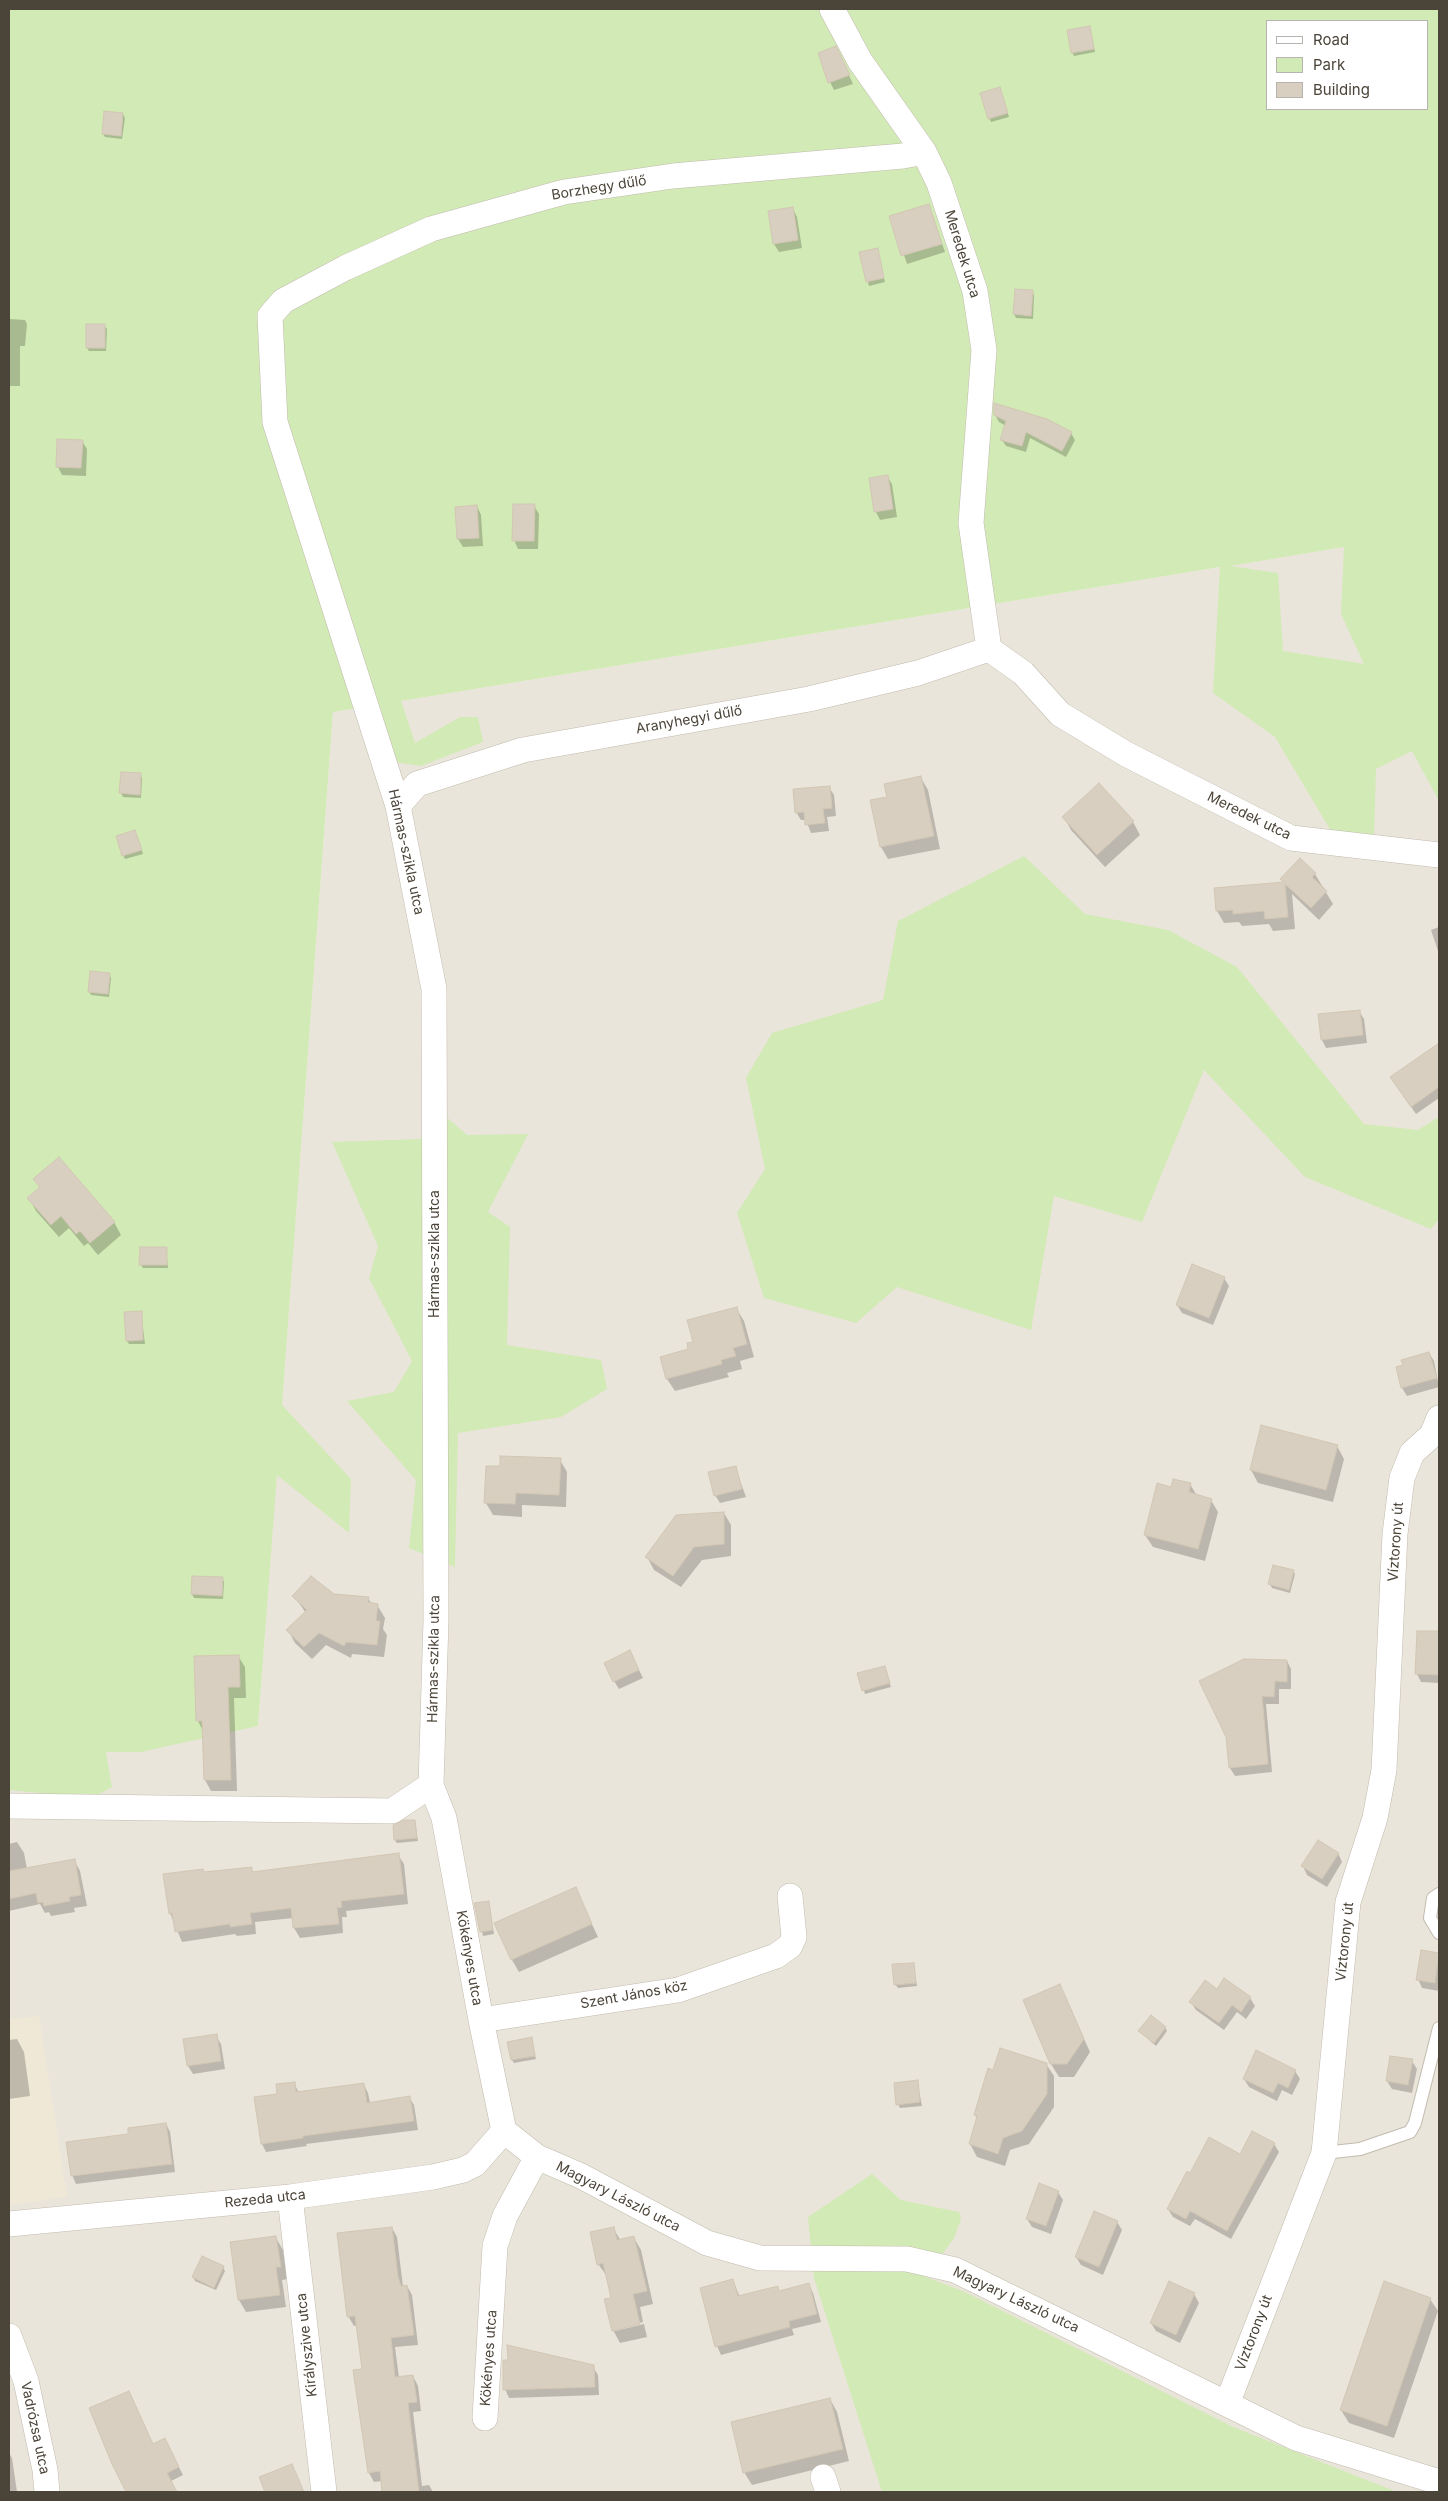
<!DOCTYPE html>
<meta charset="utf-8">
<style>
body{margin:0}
#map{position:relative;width:1448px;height:2501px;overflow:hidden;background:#f6f3ec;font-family:Inter,sans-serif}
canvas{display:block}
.frame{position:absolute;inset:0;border:10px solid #4b4439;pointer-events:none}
.legend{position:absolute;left:1266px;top:20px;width:162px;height:90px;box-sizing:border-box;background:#fff;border:1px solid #b7b4b0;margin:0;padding:6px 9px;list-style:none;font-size:15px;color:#4b4439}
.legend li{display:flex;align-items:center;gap:10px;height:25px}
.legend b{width:25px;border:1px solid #b7b4b0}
</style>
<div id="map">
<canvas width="1448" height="2501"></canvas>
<div class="frame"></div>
<ul class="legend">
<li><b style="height:6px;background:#fff"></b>Road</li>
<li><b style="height:14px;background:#d2eab5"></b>Park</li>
<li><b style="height:14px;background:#d8cfc1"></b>Building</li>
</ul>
</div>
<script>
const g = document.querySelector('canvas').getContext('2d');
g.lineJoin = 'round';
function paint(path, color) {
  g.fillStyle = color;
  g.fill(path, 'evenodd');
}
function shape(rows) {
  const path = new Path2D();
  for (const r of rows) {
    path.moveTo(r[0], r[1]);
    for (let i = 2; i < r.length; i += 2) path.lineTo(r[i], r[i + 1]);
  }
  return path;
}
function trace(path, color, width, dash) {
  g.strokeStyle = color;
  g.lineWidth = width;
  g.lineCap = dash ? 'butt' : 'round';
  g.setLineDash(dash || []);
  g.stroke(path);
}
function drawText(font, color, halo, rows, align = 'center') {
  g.font = font + ' Inter,sans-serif';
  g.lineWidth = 4;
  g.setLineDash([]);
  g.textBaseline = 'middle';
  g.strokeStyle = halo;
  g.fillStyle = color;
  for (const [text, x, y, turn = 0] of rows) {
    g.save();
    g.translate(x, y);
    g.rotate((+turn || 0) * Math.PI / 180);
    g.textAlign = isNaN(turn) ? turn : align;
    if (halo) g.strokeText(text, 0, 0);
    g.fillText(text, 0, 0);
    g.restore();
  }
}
paint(shape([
 [1439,396,1439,2492,9,2492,9,1751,258,1726,333,712,1422,534]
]), '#eae5da');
paint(shape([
 [39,2016,67,2197,9,2205,9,2019]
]), '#efe8d6');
paint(shape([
 [9,9,1439,9,1439,801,1412,751,1376,769,1374,839,1334,836,1275,737,1213,693,1220,567,401,701,415,743,460,717,478,717,483,742,421,766,394,762,377,705,333,712,282,1405,351,1479,349,1533,277,1475,258,1726,141,1752,106,1752,112,1787,92,1798,9,1790],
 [1267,21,1427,21,1427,109,1267,109],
 [1344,547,1341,614,1364,664,1283,651,1278,573,1230,566],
 [1024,856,1085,914,1168,930,1237,967,1364,1124,1418,1130,1439,1117,1439,1219,1431,1229,1305,1177,1204,1070,1142,1222,1054,1196,1031,1330,897,1287,856,1323,764,1298,737,1213,765,1169,746,1078,772,1033,883,1000,898,921],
 [444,1115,467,1135,528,1134,488,1212,510,1227,507,1345,601,1360,607,1389,561,1417,458,1433,455,1567,409,1548,416,1480,347,1401,394,1392,412,1361,369,1278,378,1246,332,1142,420,1139],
 [872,2174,901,2200,959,2212,961,2219,954,2238,926,2277,965,2292,1233,2427,1397,2492,882,2492,814,2278,808,2217]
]), '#d2eab5');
paint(shape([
 [1090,27,1095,52,1074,56,1072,52],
 [840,56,853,84,834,90,830,82],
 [1001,92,1009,117,991,122,989,118],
 [123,114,125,118,122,139,105,137,103,134],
 [929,205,945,252,907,264,891,217],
 [793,209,797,217,802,248,779,252,774,244],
 [877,249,885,282,869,286,860,253],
 [1032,292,1034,295,1033,319,1016,318,1014,314],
 [9,319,25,320,27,324,25,346,20,346,20,386,9,386],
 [104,325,107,329,106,351,89,351,87,348],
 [995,415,1071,433,1075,440,1066,457,1030,438,1026,452,1006,446,1002,440,1006,426,999,422],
 [82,441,87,449,86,476,62,475,58,467],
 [887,476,892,484,897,517,880,520,876,512,870,479],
 [477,506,481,515,483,546,463,547,458,539,456,508],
 [534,506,539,514,538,549,518,549,514,540],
 [122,773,140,774,142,778,141,798,123,797,121,793],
 [921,778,928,790,940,849,888,859,881,847,888,798],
 [829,787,834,795,836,816,827,817,829,831,811,833,806,820,801,820,796,812],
 [1064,817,1133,822,1140,835,1105,867,1071,830],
 [137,835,143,854,125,859,123,855],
 [1315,874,1333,904,1319,920,1292,894,1295,929,1273,931,1269,924,1242,926,1239,922,1224,923,1217,911,1284,884,1282,879],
 [1439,927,1439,954,1431,930],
 [109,974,111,978,109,997,91,995,89,991],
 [1359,1011,1364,1019,1367,1043,1326,1048,1322,1040],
 [1438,1045,1439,1098,1416,1114,1396,1085],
 [35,1179,114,1222,121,1235,98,1255,88,1243,84,1246,69,1228,59,1237,36,1211,29,1198,40,1188],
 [166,1248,168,1268,143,1268,141,1265],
 [1224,1278,1229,1286,1213,1325,1182,1313,1177,1305],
 [736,1308,744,1321,754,1357,740,1361,742,1369,727,1373,729,1377,675,1391,667,1379,662,1358,690,1350,695,1342],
 [141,1313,145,1344,129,1344,127,1341],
 [1429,1353,1434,1361,1439,1387,1407,1396,1402,1388],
 [1337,1446,1344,1459,1333,1502,1258,1483,1251,1470],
 [560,1460,567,1472,566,1507,522,1505,522,1517,493,1515,486,1503,501,1468],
 [735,1467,746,1497,720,1503,715,1495],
 [1190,1484,1197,1496,1211,1500,1218,1512,1205,1561,1153,1547,1145,1535,1172,1488],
 [724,1513,731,1525,731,1556,702,1560,681,1587,654,1570,647,1557],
 [1293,1571,1295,1574,1290,1593,1272,1588,1270,1584],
 [222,1578,224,1582,223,1599,194,1598,192,1594],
 [334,1595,368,1598,372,1604,377,1605,385,1618,383,1629,387,1635,384,1657,352,1654,351,1658,326,1645,312,1659,295,1643,288,1630,306,1613,294,1596],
 [1418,1632,1439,1633,1439,1683,1421,1682,1417,1674],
 [238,1656,245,1667,246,1698,234,1698,237,1791,211,1791,205,1780,203,1731,198,1721,196,1658],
 [634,1660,643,1678,619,1689,614,1681],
 [1287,1661,1291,1669,1291,1689,1279,1689,1279,1704,1266,1704,1272,1772,1235,1776,1230,1768,1227,1736],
 [884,1667,891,1687,865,1694,859,1674],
 [415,1821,418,1841,397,1843,395,1840],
 [17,1842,24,1853,27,1869,74,1860,80,1871,87,1906,74,1908,75,1912,51,1916,49,1912,45,1913,40,1904,9,1911,9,1844],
 [1338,1853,1342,1862,1327,1887,1307,1875,1303,1866],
 [398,1855,404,1864,408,1904,346,1911,347,1917,342,1917,343,1933,300,1938,294,1928,293,1918,255,1922,256,1934,237,1936,235,1934,182,1942,170,1913,204,1873,251,1868,254,1873],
 [575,1888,598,1937,519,1972,512,1960],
 [488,1902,494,1934,483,1936,476,1904],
 [1422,1951,1439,1955,1439,1991,1422,1988,1418,1979],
 [913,1964,917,1986,898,1988,895,1984],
 [1060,1986,1090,2052,1074,2077,1059,2077,1051,2064],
 [1217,1990,1250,1998,1255,2006,1246,2019,1237,2012,1224,2030,1196,2010,1191,2002],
 [1165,2027,1167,2031,1156,2046,1139,2031],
 [216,2036,221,2044,225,2069,193,2074,188,2066,184,2040],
 [531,2038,536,2059,514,2063,512,2060],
 [17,2039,24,2052,30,2096,9,2099,9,2040],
 [1412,2061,1417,2069,1412,2093,1392,2089,1387,2081],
 [1046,2064,1054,2076,1054,2107,1029,2144,1010,2150,1005,2166,977,2157,970,2144,978,2120,975,2115,994,2071],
 [1295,2071,1300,2079,1292,2095,1282,2090,1277,2101,1249,2087,1244,2079],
 [917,2081,922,2106,900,2108,898,2104],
 [294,2083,299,2093,364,2085,368,2093,370,2103,409,2097,414,2105,418,2130,306,2144,307,2146,266,2152,262,2144,278,2095],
 [166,2124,170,2132,175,2172,76,2184,72,2175,130,2135],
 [1274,2144,1279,2152,1231,2239,1195,2219,1190,2226,1173,2217,1168,2209,1191,2175],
 [1058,2192,1063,2200,1051,2234,1032,2227,1027,2219],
 [1117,2222,1122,2230,1103,2275,1081,2265,1076,2257],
 [392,2228,397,2237,403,2287,407,2286,412,2295,418,2345,395,2347,399,2378,413,2376,418,2386,421,2411,413,2412,422,2486,429,2485,433,2492,383,2492,382,2481,374,2482,369,2473,361,2412,359,2408,354,2371,364,2370,358,2325,354,2326,348,2316],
 [613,2228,621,2241,634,2238,641,2250,653,2304,640,2307,643,2322,615,2329,615,2331,644,2324,647,2337,620,2343,613,2330,612,2299,607,2276,598,2264],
 [276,2238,283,2250,287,2279,282,2280,286,2307,246,2312,239,2300],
 [223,2267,225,2271,216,2290,195,2281,193,2277],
 [733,2281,740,2297,777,2288,780,2292,809,2285,813,2293,821,2322,792,2329,794,2335,721,2355,717,2346],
 [1194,2294,1199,2303,1180,2343,1156,2331,1151,2323],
 [1430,2299,1438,2311,1394,2438,1349,2423,1341,2410],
 [593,2367,598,2375,599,2395,509,2398,505,2389],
 [830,2399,837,2412,849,2461,752,2485,744,2472],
 [91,2409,153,2445,169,2448,183,2475,171,2481,176,2492,129,2492],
 [9,2453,12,2458,17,2492,9,2492]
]), '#0003');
const building = shape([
 [1090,26,1094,49,1071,53,1067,30,1090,26],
 [836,46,850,75,828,83,818,53,836,46],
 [1000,87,1008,113,988,119,980,93,1000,87],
 [104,111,123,113,121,136,102,134,104,111],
 [929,204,942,244,901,256,889,216,929,204],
 [793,207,798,240,773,244,768,211,793,207],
 [878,248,884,278,866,282,859,252,878,248],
 [1015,289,1033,290,1031,316,1013,314,1015,289],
 [86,324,105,324,105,348,86,348,86,324],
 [994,403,1047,419,1072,432,1062,451,1026,432,1022,446,1000,440,1006,421,994,415,994,403],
 [57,439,83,440,81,468,56,467,57,439],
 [888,475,893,509,874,512,869,478,888,475],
 [513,504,535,504,534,541,512,541,513,504],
 [477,505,479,538,457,539,455,507,477,505],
 [121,772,141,773,140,795,119,793,121,772],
 [921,776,934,836,880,847,870,800,887,797,884,784,921,776],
 [1099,783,1134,821,1097,855,1062,817,1099,783],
 [830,786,832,808,823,809,825,823,805,825,804,812,795,813,793,789,830,786],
 [135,830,142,850,122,856,116,836,135,830],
 [1300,858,1316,873,1312,877,1327,891,1311,908,1285,884,1288,917,1265,919,1264,911,1233,914,1233,910,1216,911,1214,888,1284,882,1280,879,1300,858],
 [90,971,110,973,108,994,88,992,90,971],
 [1360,1010,1363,1035,1321,1040,1318,1014,1360,1010],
 [1439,1043,1439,1087,1411,1107,1390,1077,1439,1043],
 [59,1157,115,1222,90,1243,80,1231,76,1234,61,1216,51,1225,27,1198,40,1187,33,1179,59,1157],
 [140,1247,167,1247,167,1265,139,1265,140,1247],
 [1192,1264,1225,1277,1209,1318,1176,1305,1192,1264],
 [737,1307,747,1344,733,1348,736,1356,721,1360,722,1364,666,1379,660,1357,688,1349,687,1343,693,1342,687,1320,737,1307],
 [142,1311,143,1340,126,1341,124,1312,142,1311],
 [1429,1352,1437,1378,1401,1388,1396,1367,1403,1365,1401,1360,1429,1352],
 [1261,1425,1338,1445,1326,1490,1250,1470,1261,1425],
 [500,1456,561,1458,559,1495,516,1493,515,1504,484,1503,486,1466,500,1466,500,1456],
 [736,1466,742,1489,714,1496,708,1472,736,1466],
 [1173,1479,1191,1483,1189,1492,1212,1499,1198,1549,1144,1535,1157,1483,1171,1487,1173,1479],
 [724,1512,724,1544,694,1547,673,1576,645,1557,676,1515,724,1512],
 [1273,1565,1294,1570,1289,1590,1268,1584,1273,1565],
 [192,1576,223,1577,222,1596,191,1594,192,1576],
 [311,1576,334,1594,369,1597,368,1602,378,1604,376,1621,380,1621,377,1645,346,1642,344,1646,319,1633,304,1647,286,1630,307,1610,292,1596,311,1576],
 [1417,1631,1439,1631,1439,1675,1415,1674,1417,1631],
 [630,1650,639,1670,613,1682,604,1663,630,1650],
 [239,1655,240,1687,228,1687,231,1780,204,1780,202,1721,196,1721,194,1656,239,1655],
 [1244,1659,1287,1660,1287,1682,1275,1681,1274,1697,1262,1696,1268,1764,1229,1768,1226,1737,1199,1681,1244,1659],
 [885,1666,890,1683,862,1691,857,1673,885,1666],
 [404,1820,415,1820,417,1838,394,1840,393,1825,404,1820],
 [1318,1840,1339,1853,1322,1879,1301,1866,1318,1840],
 [399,1853,404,1894,341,1901,342,1907,337,1908,339,1924,293,1928,291,1908,250,1913,252,1924,230,1927,230,1924,175,1932,172,1913,169,1914,163,1874,203,1869,204,1872,252,1867,252,1872,399,1853],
 [75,1859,81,1895,69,1897,70,1901,44,1906,43,1902,38,1903,36,1893,9,1899,9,1871,75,1859],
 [576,1887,592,1924,511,1960,494,1923,576,1887],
 [489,1901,493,1930,480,1932,474,1903,489,1901],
 [1421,1950,1439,1953,1435,1983,1416,1980,1421,1950],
 [914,1963,916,1983,894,1985,892,1964,914,1963],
 [1224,1978,1251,1997,1241,2012,1232,2005,1219,2023,1189,2002,1205,1980,1217,1989,1224,1978],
 [1060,1984,1084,2039,1067,2064,1050,2064,1023,2000,1060,1984],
 [1151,2015,1166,2027,1154,2043,1138,2031,1151,2015],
 [217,2034,221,2061,187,2066,183,2039,217,2034],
 [532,2037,535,2056,511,2060,507,2042,532,2037],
 [1000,2048,1047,2063,1047,2094,1022,2131,1003,2138,998,2154,969,2144,977,2116,974,2115,988,2068,993,2070,1000,2048],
 [1256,2050,1296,2070,1288,2088,1278,2083,1273,2093,1243,2079,1256,2050],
 [1390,2056,1413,2059,1408,2085,1386,2081,1390,2056],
 [918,2080,920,2102,896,2105,894,2083,918,2080],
 [295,2082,296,2092,364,2083,367,2103,410,2096,414,2121,303,2136,303,2138,261,2144,254,2097,277,2094,276,2084,295,2082],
 [166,2123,172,2164,71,2176,66,2142,128,2134,128,2128,166,2123],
 [1252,2131,1275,2143,1227,2231,1190,2211,1186,2219,1167,2209,1187,2171,1190,2173,1209,2137,1240,2154,1252,2131],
 [1039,2183,1059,2191,1046,2226,1026,2219,1039,2183],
 [1094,2211,1118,2221,1099,2267,1075,2257,1094,2211],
 [392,2227,398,2276,401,2286,407,2285,414,2335,391,2338,395,2377,413,2375,417,2402,408,2403,419,2492,382,2492,380,2471,368,2473,353,2370,362,2369,355,2316,347,2317,337,2233,392,2227],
 [614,2227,617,2240,634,2236,647,2291,633,2294,640,2324,612,2331,604,2299,611,2298,603,2263,597,2265,590,2232,614,2227],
 [276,2236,281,2267,276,2267,280,2295,238,2300,230,2242,276,2236],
 [202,2256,224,2266,214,2288,192,2277,202,2256],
 [733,2279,738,2296,778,2286,779,2291,809,2283,817,2314,789,2321,790,2327,715,2347,700,2288,733,2279],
 [1169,2281,1195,2293,1176,2335,1150,2323,1169,2281],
 [1384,2281,1431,2298,1387,2426,1340,2410,1384,2281],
 [507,2345,594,2365,595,2387,503,2390,503,2360,508,2360,507,2345],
 [129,2391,153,2444,165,2438,179,2467,167,2473,177,2492,126,2492,112,2464,89,2408,129,2391],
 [830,2398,843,2449,743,2473,731,2422,830,2398],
 [292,2464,304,2492,265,2492,259,2477,292,2464]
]);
paint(building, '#d8cfc1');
trace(building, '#d3c7b4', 1);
const service = shape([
 [1439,1894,1433,1898,1430,1918,1439,1933],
 [1324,2153,1360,2149,1410,2132,1415,2123,1439,2028]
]);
const minor = shape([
 [832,9,860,61,924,152,939,183,975,291,984,350,971,523,989,649],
 [989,649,1023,673,1060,714,1126,754,1291,838,1439,855],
 [398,806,417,784,523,750,809,699,918,673,989,649],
 [9,1806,392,1811,431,1785],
 [481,2020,678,1990,776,1956,790,1946,794,1937,790,1896],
 [504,2131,481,2020,444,1818,431,1785,436,1620,434,989,398,806,275,422,270,316,283,301,345,268,431,229,564,192,673,176,903,156,924,152],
 [504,2131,537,2157,581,2176,707,2243,760,2258,907,2259,955,2270,1296,2438,1439,2482],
 [290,2197,324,2492],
 [9,2224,290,2197,433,2177,463,2170,475,2164,504,2131],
 [9,2336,26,2381,45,2470,47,2492],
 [1227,2404,1324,2153,1348,1902,1375,1818,1384,1770,1395,1534,1402,1478,1412,1453,1432,1435,1439,1418],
 [485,2418,495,2246,505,2216,537,2157],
 [823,2477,828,2492]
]);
trace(service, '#c2bbae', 14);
trace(minor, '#c2bbae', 26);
trace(service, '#fff', 12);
trace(minor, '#fff', 25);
drawText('14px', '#4b4439', '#fff', [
 ["Borzhegy dűlő",599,188,-9],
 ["Meredek utca",962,254,73],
 ["Aranyhegyi dűlő",689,720,-10],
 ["Meredek utca",1249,816,26],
 ["Hármas-szikla utca",406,852,78],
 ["Hármas-szikla utca",435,1254,-90],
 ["Víztorony út",1396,1542,-86],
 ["Hármas-szikla utca",434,1659,-89],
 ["Víztorony út",1345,1942,-84],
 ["Kökényes utca",469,1958,80],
 ["Szent János köz",634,1995,-10],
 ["Magyary László utca",618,2197,27],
 ["Rezeda utca",265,2199,-6],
 ["Magyary László utca",1016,2300,25],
 ["Víztorony út",1254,2333,-69],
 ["Királyszive utca",307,2345,-96],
 ["Kökényes utca",489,2358,-86],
 ["Vadrózsa utca",35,2428,78]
]);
</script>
